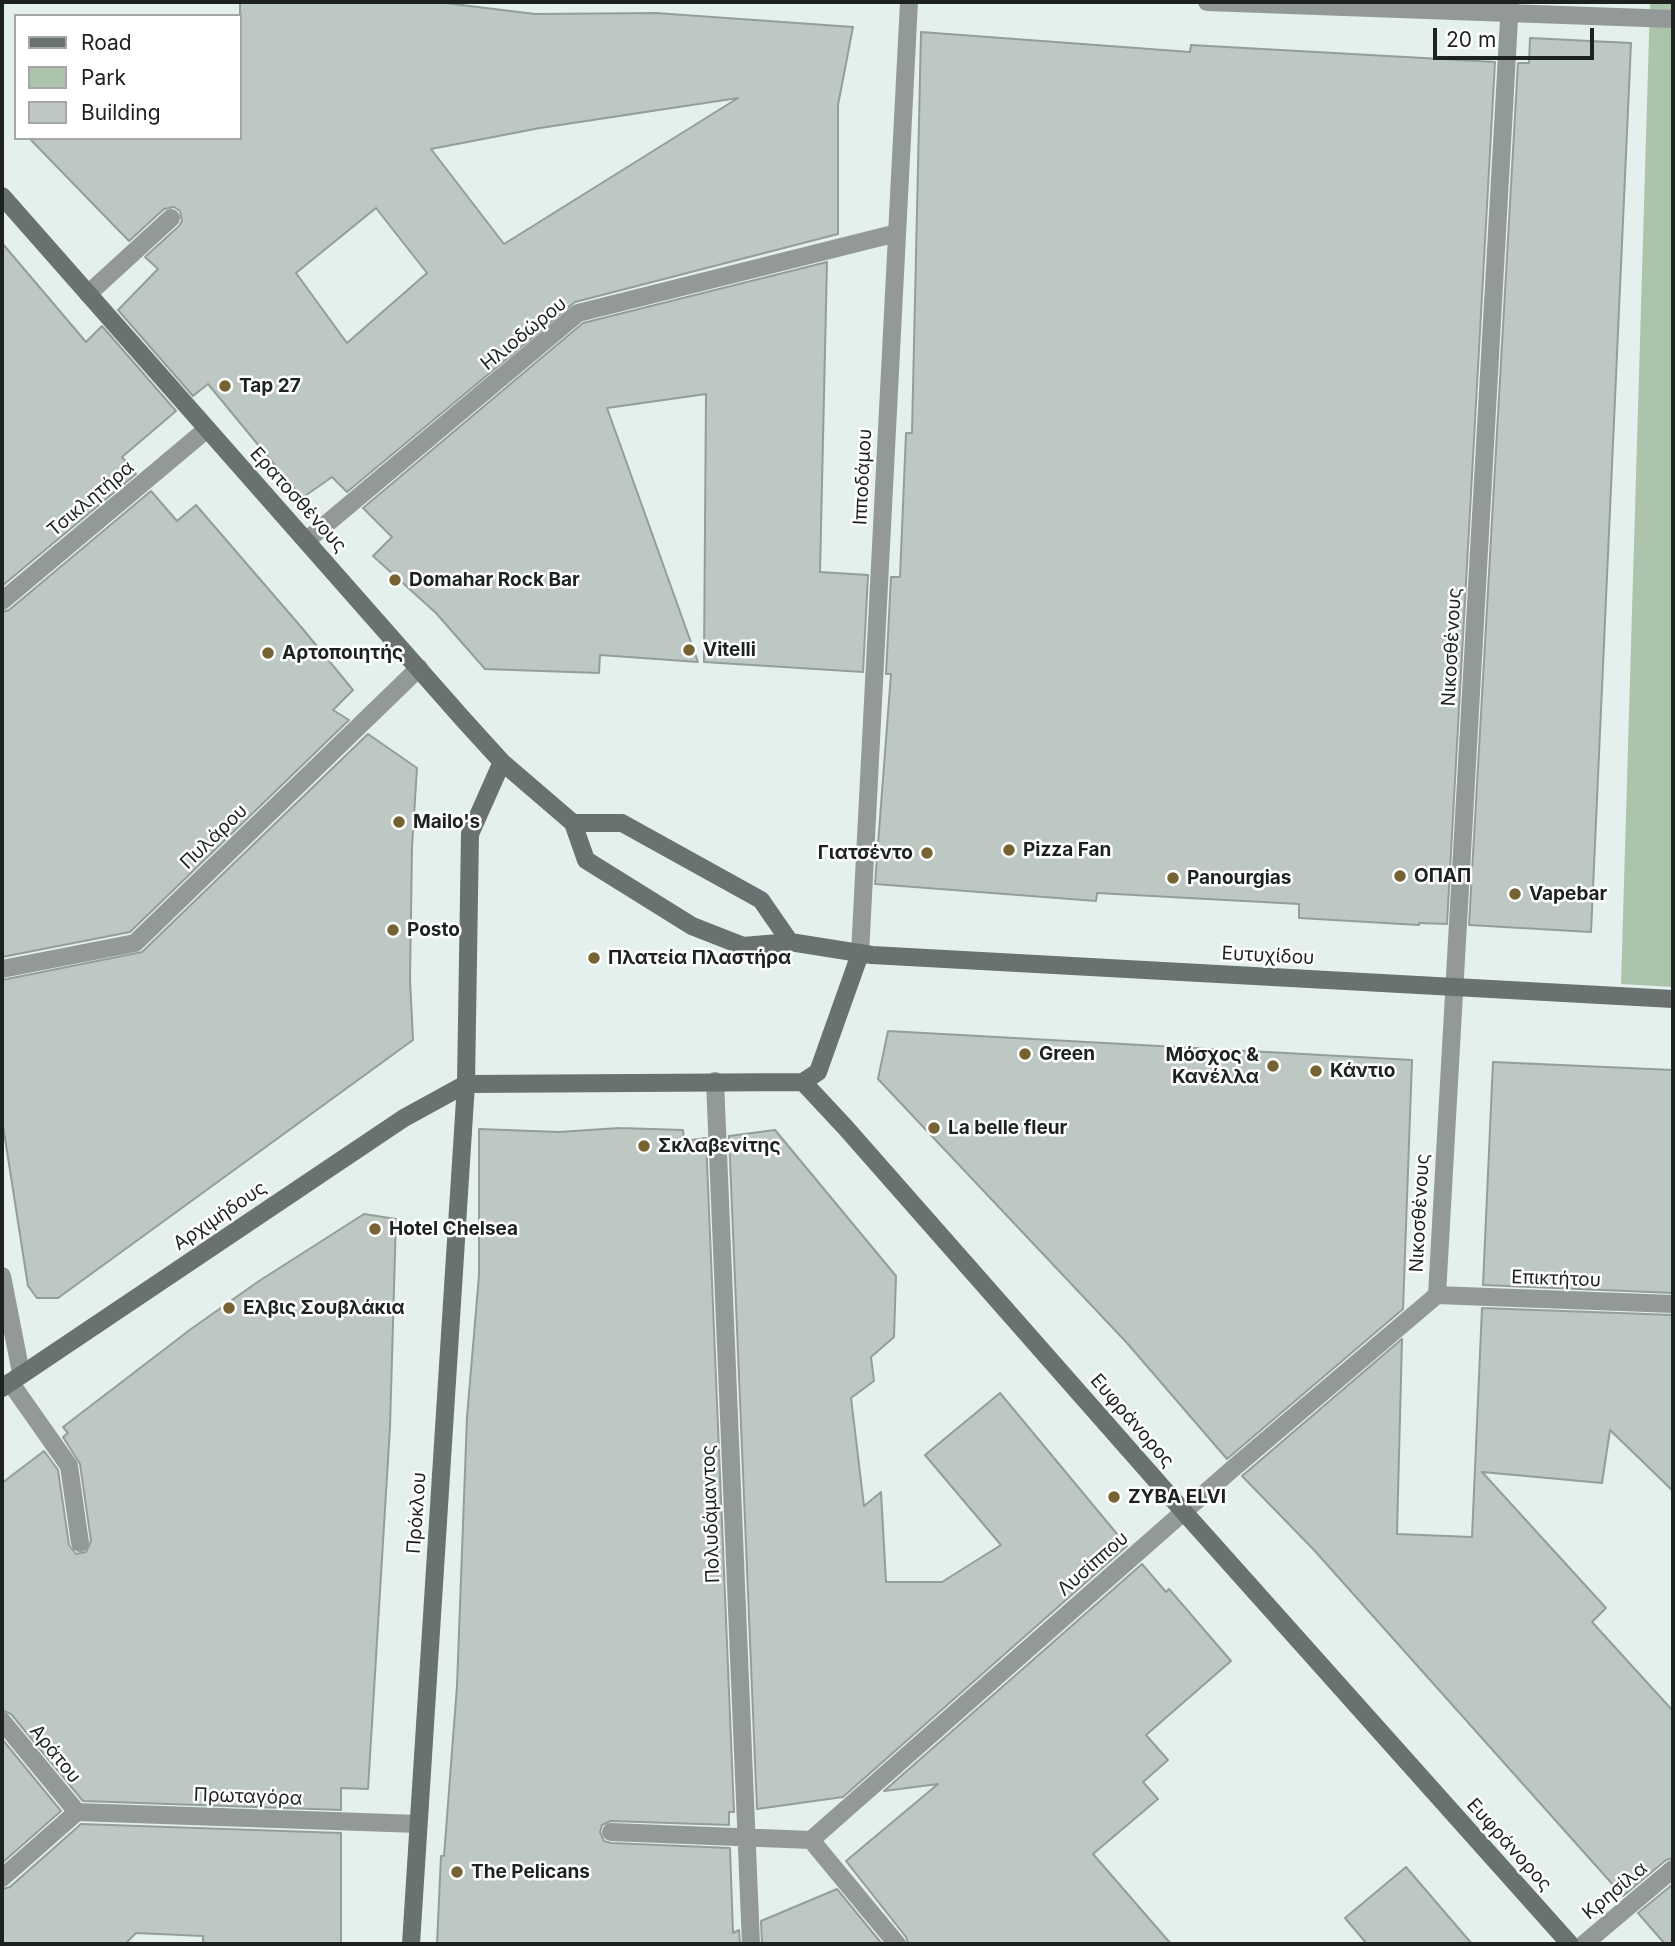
<!DOCTYPE html>
<meta charset="utf-8">
<style>
body{margin:0}
#map{position:relative;width:1675px;height:1946px;overflow:hidden;background:#e3f0ed;font-family:Inter,sans-serif}
canvas{display:block}
.frame{position:absolute;inset:0;border:4px solid #1d2221;pointer-events:none}
.legend{position:absolute;left:14px;top:14px;width:228px;height:126px;box-sizing:border-box;background:#fff;border:2px solid #a5a7a6;margin:0;padding:9px 12px;list-style:none;font-size:21px;color:#1d2221}
.legend li{display:flex;align-items:center;gap:14px;height:35px}
.legend b{width:35px;border:2px solid #a5a7a6}
.scale{position:absolute;left:1433px;top:28px;width:161px;height:32px;box-sizing:border-box;border:4px solid #1d2221;border-top:0;padding-left:9px;font-size:21px;line-height:24px;white-space:nowrap;color:#1d2221;-webkit-text-stroke:5px #fff;paint-order:stroke}
</style>
<div id="map">
<canvas width="1675" height="1946"></canvas>
<div class="frame"></div>
<ul class="legend">
<li><b style="height:9px;background:#697171"></b>Road</li>
<li><b style="height:19px;background:#acc3ac"></b>Park</li>
<li><b style="height:19px;background:#bdc8c3"></b>Building</li>
</ul>
<div class="scale">20 m</div>
</div>
<script>
const g = document.querySelector('canvas').getContext('2d');
g.lineJoin = 'round';
function paint(path, color) {
  g.fillStyle = color;
  g.fill(path, 'evenodd');
}
function shape(rows) {
  const path = new Path2D();
  for (const r of rows) {
    path.moveTo(r[0], r[1]);
    for (let i = 2; i < r.length; i += 2) path.lineTo(r[i], r[i + 1]);
  }
  return path;
}
function trace(path, color, width, dash) {
  g.strokeStyle = color;
  g.lineWidth = width;
  g.lineCap = dash ? 'butt' : 'round';
  g.setLineDash(dash || []);
  g.stroke(path);
}
function drawText(font, color, halo, rows, align = 'center') {
  g.font = font + ' Inter,sans-serif';
  g.lineWidth = 5;
  g.setLineDash([]);
  g.textBaseline = 'middle';
  g.strokeStyle = halo;
  g.fillStyle = color;
  for (const [text, x, y, turn = 0] of rows) {
    g.save();
    g.translate(x, y);
    g.rotate((+turn || 0) * Math.PI / 180);
    g.textAlign = isNaN(turn) ? turn : align;
    if (halo) g.strokeText(text, 0, 0);
    g.fillText(text, 0, 0);
    g.restore();
  }
}
paint(shape([
 [1650,2,1673,2,1673,987,1621,984]
]), '#acc3ac');
const building = shape([
 [240,2,437,2,535,14,656,13,853,27,838,105,838,234,575,302,347,492,332,477,302,498,208,384,193,396,118,310,158,269,145,257,179,226,182,221,180,211,174,207,164,209,129,241,29,138,240,138,240,2],
 [738,98,504,244,431,149,540,128,738,98],
 [376,208,427,273,347,343,296,273,376,208],
 [921,32,1190,52,1191,45,1495,62,1447,924,1419,923,1419,925,1299,918,1299,904,1097,893,1096,901,875,884,891,674,886,674,891,577,900,577,906,433,912,433,921,32],
 [1530,38,1631,43,1591,932,1469,925,1518,63,1529,63,1530,38],
 [2,243,86,342,102,326,176,411,122,457,136,474,2,586,2,243],
 [827,262,820,572,868,575,863,672,704,662,706,394,607,408,698,662,600,655,599,673,485,669,436,613,373,556,392,537,363,508,583,323,827,262],
 [151,491,177,521,196,505,302,628,353,690,333,710,349,720,130,932,2,957,2,612,9,610,151,491],
 [368,734,417,768,412,847,410,980,413,1040,58,1298,37,1298,28,1286,2,1119,2,980,142,952,368,734],
 [888,1031,1412,1060,1403,1309,1227,1459,1127,1343,878,1079,888,1031],
 [1493,1062,1673,1070,1673,1293,1483,1285,1493,1062],
 [619,1128,683,1130,684,1141,706,1138,734,1812,729,1812,729,1825,611,1821,602,1825,600,1832,604,1841,611,1843,730,1848,733,1933,739,1930,740,1944,437,1944,441,1856,444,1856,457,1686,467,1417,479,1275,479,1129,559,1132,619,1128],
 [775,1130,896,1276,894,1337,871,1357,874,1381,851,1398,864,1506,881,1492,886,1582,942,1582,1001,1545,925,1455,1000,1393,1127,1546,843,1797,757,1809,729,1136,775,1130],
 [364,1214,396,1219,390,1427,368,1789,341,1788,341,1810,83,1801,11,1714,2,1710,2,1483,44,1451,58,1470,69,1545,76,1554,86,1552,91,1541,80,1464,63,1437,68,1433,63,1427,191,1329,259,1281,364,1214],
 [1482,1308,1673,1315,1673,1491,1610,1430,1602,1483,1482,1472,1606,1608,1592,1622,1673,1711,1673,1858,1666,1860,1623,1896,1314,1550,1242,1476,1402,1339,1397,1534,1472,1537,1482,1308],
 [1142,1564,1166,1592,1169,1589,1231,1661,1146,1735,1168,1760,1143,1782,1158,1799,1093,1854,1171,1944,908,1944,906,1937,846,1861,938,1784,884,1791,1142,1564],
 [2,1739,61,1811,2,1863,2,1739],
 [81,1824,341,1833,341,1944,203,1944,203,1936,136,1933,125,1944,2,1944,2,1889,10,1887,81,1824],
 [1406,1867,1472,1944,1367,1944,1345,1918,1406,1867],
 [1673,1884,1673,1944,1665,1944,1638,1913,1673,1884],
 [837,1889,882,1944,762,1944,761,1921,837,1889]
]);
paint(building, '#bdc8c3');
trace(building, '#939e98', 2);
trace(shape([
 [1207,2,1673,19],
 [88,294,171,218],
 [306,541,578,313,897,233],
 [2,601,207,429],
 [860,954,909,2],
 [2,969,135,943,419,668],
 [715,1081,751,1944],
 [2,1276,21,1373],
 [1437,1295,1510,2],
 [1437,1295,1673,1304],
 [10,1382,69,1466,80,1543],
 [2,1721,77,1812],
 [77,1812,418,1824],
 [611,1832,811,1840],
 [811,1840,1230,1471,1437,1295],
 [811,1840,897,1944],
 [2,1878,77,1812],
 [1584,1944,1673,1869]
]), '#939999', 18);
trace(shape([
 [2,196,462,718,502,762,573,823,586,860,692,926,743,946,790,942,872,955,1673,999],
 [573,823,622,823,761,900,790,942],
 [803,1082,845,1127,1184,1512,1570,1944],
 [466,1084,803,1082,818,1072,860,954],
 [2,1388,404,1118,466,1084],
 [411,1944,466,1084,470,834,502,762]
]), '#697171', 18);
for (const [x, y, r, color] of [
 [225,386,7,"#776332"],
 [395,580,7,"#776332"],
 [689,650,7,"#776332"],
 [268,653,7,"#776332"],
 [399,822,7,"#776332"],
 [1009,850,7,"#776332"],
 [927,853,7,"#776332"],
 [1400,876,7,"#776332"],
 [1173,878,7,"#776332"],
 [1515,894,7,"#776332"],
 [393,930,7,"#776332"],
 [594,958,7,"#776332"],
 [1025,1054,7,"#776332"],
 [1273,1066,7,"#776332"],
 [1316,1071,7,"#776332"],
 [934,1128,7,"#776332"],
 [644,1146,7,"#776332"],
 [375,1229,7,"#776332"],
 [229,1308,7,"#776332"],
 [1114,1497,7,"#776332"],
 [457,1872,7,"#776332"]
]) {
  const dot = new Path2D();
  dot.arc(x, y, r, 0, 2 * Math.PI);
  g.fillStyle = color;
  g.fill(dot);
  trace(dot, '#fff', 2.5);
}
drawText('19px', '#1d2221', '#fff', [
 ["Ηλιοδώρου",524,334,-39],
 ["Ιπποδάμου",863,477,-87],
 ["Τσικλητήρα",91,499,-40],
 ["Ερατοσθένους",298,500,48],
 ["Νικοσθένους",1452,647,-87],
 ["Πυλάρου",214,837,-44],
 ["Ευτυχίδου",1268,956,3],
 ["Νικοσθένους",1420,1213,-87],
 ["Αρχιμήδους",220,1216,-34],
 ["Επικτήτου",1556,1279,2],
 ["Ευφράνορος",1132,1421,49],
 ["Πρόκλου",417,1513,-86],
 ["Πολυδάμαντος",711,1514,-92],
 ["Λυσίππου",1093,1564,-41],
 ["Αράτου",55,1754,51],
 ["Πρωταγόρα",248,1797,2],
 ["Ευφράνορος",1509,1845,48],
 ["Κρησίλα",1615,1891,-40]
]);
drawText('bold 19px', '#1d2221', '#fff', [
 ["Tap 27",239,386],
 ["Domahar Rock Bar",409,580],
 ["Vitelli",703,650],
 ["Αρτοποιητής",282,653],
 ["Mailo's",413,822],
 ["Pizza Fan",1023,850],
 ["Γιατσέντο",913,853,"right"],
 ["ΟΠΑΠ",1414,876],
 ["Panourgias",1187,878],
 ["Vapebar",1529,894],
 ["Posto",407,930],
 ["Πλατεία Πλαστήρα",608,958],
 ["Green",1039,1054],
 ["Μόσχος &",1259,1055,"right"],
 ["Κανέλλα",1259,1077,"right"],
 ["Κάντιο",1330,1071],
 ["La belle fleur",948,1128],
 ["Σκλαβενίτης",658,1146],
 ["Hotel Chelsea",389,1229],
 ["Ελβις Σουβλάκια",243,1308],
 ["ΖΥΒΑ ELVI",1128,1497],
 ["The Pelicans",471,1872]
], 'left');
</script>
